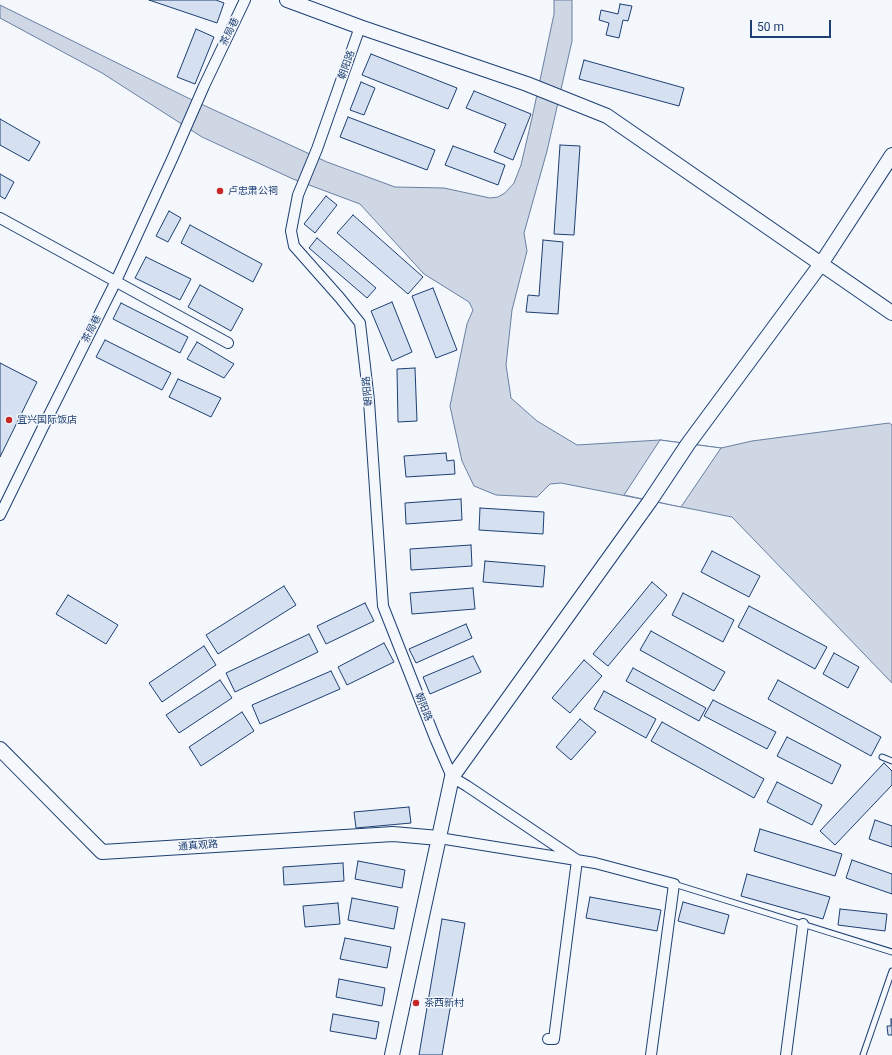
<!DOCTYPE html>
<meta charset="utf-8">
<style>
body{margin:0}
#map{position:relative;width:892px;height:1055px;overflow:hidden;background:#f4f7fb;font-family:Roboto,sans-serif}
canvas{display:block}
.scale{position:absolute;left:750px;top:20px;width:81px;height:18px;box-sizing:border-box;border:2px solid #1d3f73;border-top:0;padding-left:5px;font-size:12px;line-height:14px;white-space:nowrap;color:#1d3f73;-webkit-text-stroke:3px #f4f7fb;paint-order:stroke}
</style>
<div id="map">
<canvas width="892" height="1055"></canvas>
<div class="scale">50 m</div>
</div>
<script>
const g = document.querySelector('canvas').getContext('2d');
g.lineJoin = 'round';
function paint(path, color) {
  g.fillStyle = color;
  g.fill(path, 'evenodd');
}
function shape(rows) {
  const path = new Path2D();
  for (const r of rows) {
    path.moveTo(r[0], r[1]);
    for (let i = 2; i < r.length; i += 2) path.lineTo(r[i], r[i + 1]);
  }
  return path;
}
function trace(path, color, width, dash) {
  g.strokeStyle = color;
  g.lineWidth = width;
  g.lineCap = dash ? 'butt' : 'round';
  g.setLineDash(dash || []);
  g.stroke(path);
}
function drawText(font, color, halo, rows, align = 'center') {
  g.font = font + ' Roboto,"Noto Sans SC",sans-serif';
  g.lineWidth = 3;
  g.setLineDash([]);
  g.textBaseline = 'middle';
  g.strokeStyle = halo;
  g.fillStyle = color;
  for (const [text, x, y, turn = 0] of rows) {
    g.save();
    g.translate(x, y);
    g.rotate((+turn || 0) * Math.PI / 180);
    g.textAlign = isNaN(turn) ? turn : align;
    if (halo) g.strokeText(text, 0, 0);
    g.fillText(text, 0, 0);
    g.restore();
  }
}
const water = shape([
 [554,0,572,0,572,41,547,151,524,233,527,251,512,310,506,365,511,398,537,421,577,445,660,440,721,448,752,441,889,423,892,425,892,683,732,517,561,483,550,484,537,497,496,495,474,486,462,461,450,406,467,324,473,310,469,302,424,274,360,204,293,179,202,137,102,73,0,18,0,5,188,98,327,162,395,187,444,188,490,198,498,197,505,193,514,183,521,165,532,118,554,14,554,0]
]);
paint(water, '#cfd7e4');
trace(water, '#687fa3', 1);
const pier = shape([
 [660,440,721,448,681,507,624,495,660,440]
]);
paint(pier, '#f4f7fb');
trace(pier, '#687fa3', 1);
const building = shape([
 [149,0,216,0,224,3,217,23,149,0],
 [620,4,632,6,628,21,623,20,619,38,606,35,609,23,599,20,601,10,618,14,620,4],
 [196,29,214,37,195,84,177,77,196,29],
 [371,54,457,88,448,109,362,75,371,54],
 [584,60,684,88,679,106,579,79,584,60],
 [361,82,375,88,364,115,350,110,361,82],
 [474,91,531,114,513,160,494,152,506,124,466,108,474,91],
 [348,117,435,150,427,170,340,137,348,117],
 [0,119,40,142,29,161,0,145,0,119],
 [560,145,580,146,574,235,554,234,560,145],
 [453,146,505,165,498,185,445,165,453,146],
 [0,174,14,182,5,199,0,196,0,174],
 [326,196,337,205,315,233,304,224,326,196],
 [169,211,181,218,168,242,156,236,169,211],
 [353,215,423,277,408,294,337,233,353,215],
 [190,225,262,264,253,282,181,243,190,225],
 [317,238,376,288,367,298,309,248,317,238],
 [543,240,563,242,558,314,526,312,528,295,539,296,543,240],
 [146,257,191,279,180,300,135,278,146,257],
 [200,285,243,309,231,331,188,307,200,285],
 [433,288,457,350,436,358,412,296,433,288],
 [392,302,412,352,392,361,371,311,392,302],
 [121,303,188,337,180,353,113,319,121,303],
 [105,340,171,373,162,390,96,357,105,340],
 [197,342,234,364,224,378,187,359,197,342],
 [0,363,37,382,0,457,0,363],
 [415,368,417,421,398,422,397,369,415,368],
 [178,379,221,398,211,417,169,397,178,379],
 [446,453,447,461,454,460,455,474,406,477,404,456,446,453],
 [461,499,462,520,406,524,405,503,461,499],
 [480,508,544,512,543,534,479,530,480,508],
 [471,545,472,566,411,570,410,549,471,545],
 [712,551,760,576,749,597,701,572,712,551],
 [485,561,545,566,543,587,483,582,485,561],
 [652,582,667,595,608,666,593,654,652,582],
 [284,586,296,605,218,654,206,635,284,586],
 [473,588,475,609,412,614,410,593,473,588],
 [683,593,734,620,723,642,672,615,683,593],
 [68,595,118,625,106,644,56,614,68,595],
 [365,603,374,621,326,644,317,626,365,603],
 [749,606,827,647,815,669,738,627,749,606],
 [466,624,472,638,416,663,409,649,466,624],
 [651,631,725,672,714,691,640,650,651,631],
 [309,634,318,652,235,692,226,673,309,634],
 [384,643,394,662,347,685,338,667,384,643],
 [204,646,216,665,162,702,149,683,204,646],
 [834,653,859,667,848,688,823,674,834,653],
 [473,656,481,672,430,694,423,677,473,656],
 [584,660,602,676,570,713,552,698,584,660],
 [633,668,706,708,699,721,626,681,633,668],
 [331,671,340,689,260,724,252,705,331,671],
 [220,680,232,698,179,733,166,715,220,680],
 [778,680,881,737,871,756,768,699,778,680],
 [604,691,656,719,646,738,594,709,604,691],
 [713,700,776,732,767,749,704,716,713,700],
 [242,712,254,731,201,766,189,747,242,712],
 [580,719,596,732,571,760,556,747,580,719],
 [662,722,764,779,754,798,651,741,662,722],
 [787,737,841,765,832,784,777,756,787,737],
 [884,763,892,771,892,785,835,845,820,831,884,763],
 [777,782,822,805,812,825,767,802,777,782],
 [409,807,411,823,356,828,354,812,409,807],
 [875,820,892,826,892,847,869,839,875,820],
 [760,829,842,854,835,876,754,851,760,829],
 [852,860,892,874,892,894,846,878,852,860],
 [358,861,405,870,402,888,355,879,358,861],
 [343,863,344,881,284,885,283,867,343,863],
 [747,874,830,897,823,919,741,896,747,874],
 [590,897,661,910,657,931,586,918,590,897],
 [352,898,398,907,394,929,348,920,352,898],
 [683,902,729,915,724,934,678,921,683,902],
 [338,903,340,924,305,927,303,906,338,903],
 [840,909,887,914,885,931,838,925,840,909],
 [442,919,465,923,442,1055,419,1055,442,919],
 [345,938,391,947,387,968,340,959,345,938],
 [339,979,385,988,382,1006,336,997,339,979],
 [333,1014,379,1022,376,1039,330,1031,333,1014],
 [891,1019,892,1019,892,1035,888,1035,887,1026,891,1026,891,1019]
]);
paint(building, '#d5e0f0');
trace(building, '#1d3f73', 1);
const lane = shape([
 [882,757,892,761],
 [674,884,892,952],
 [863,1055,892,971]
]);
const street = shape([
 [360,27,317,149,298,195,291,231,294,246,340,298,360,323,369,401,383,606,435,738,452,777,467,786,577,860,554,1039,548,1039],
 [0,218,228,343],
 [0,515,47,419,116,281,173,157,204,86,245,0],
 [439,838,595,863,674,884,651,1055],
 [786,1055,803,924]
]);
const secondary = shape([
 [287,0,360,27,527,84,607,116,892,313],
 [0,749,102,852,393,834,439,838],
 [392,1055,452,777,650,501,688,444,821,264,892,155]
]);
trace(lane, '#1d3f73', 7);
trace(street, '#1d3f73', 12);
trace(secondary, '#1d3f73', 16);
trace(lane, '#f4f7fb', 5);
trace(street, '#f4f7fb', 10);
trace(secondary, '#f4f7fb', 14);
for (const [x, y, r, color] of [
 [220,191,4,"#c62828"],
 [9,420,4,"#c62828"],
 [416,1003,4,"#c62828"]
]) {
  const dot = new Path2D();
  dot.arc(x, y, r, 0, 2 * Math.PI);
  g.fillStyle = color;
  g.fill(dot);
  trace(dot, '#f4f7fb', 1.5);
}
drawText('10px', '#1d3f73', '#f4f7fb', [
 ["茶局巷",230,32,-64],
 ["朝阳路",347,65,-70],
 ["茶局巷",92,329,-63],
 ["朝阳路",368,391,-96],
 ["朝阳路",423,707,69],
 ["通真观路",198,846,-4]
]);
drawText('10px', '#1d3f73', '#f4f7fb', [
 ["卢忠肃公祠",228,191],
 ["宜兴国际饭店",17,420],
 ["茶西新村",424,1003]
], 'left');
</script>
